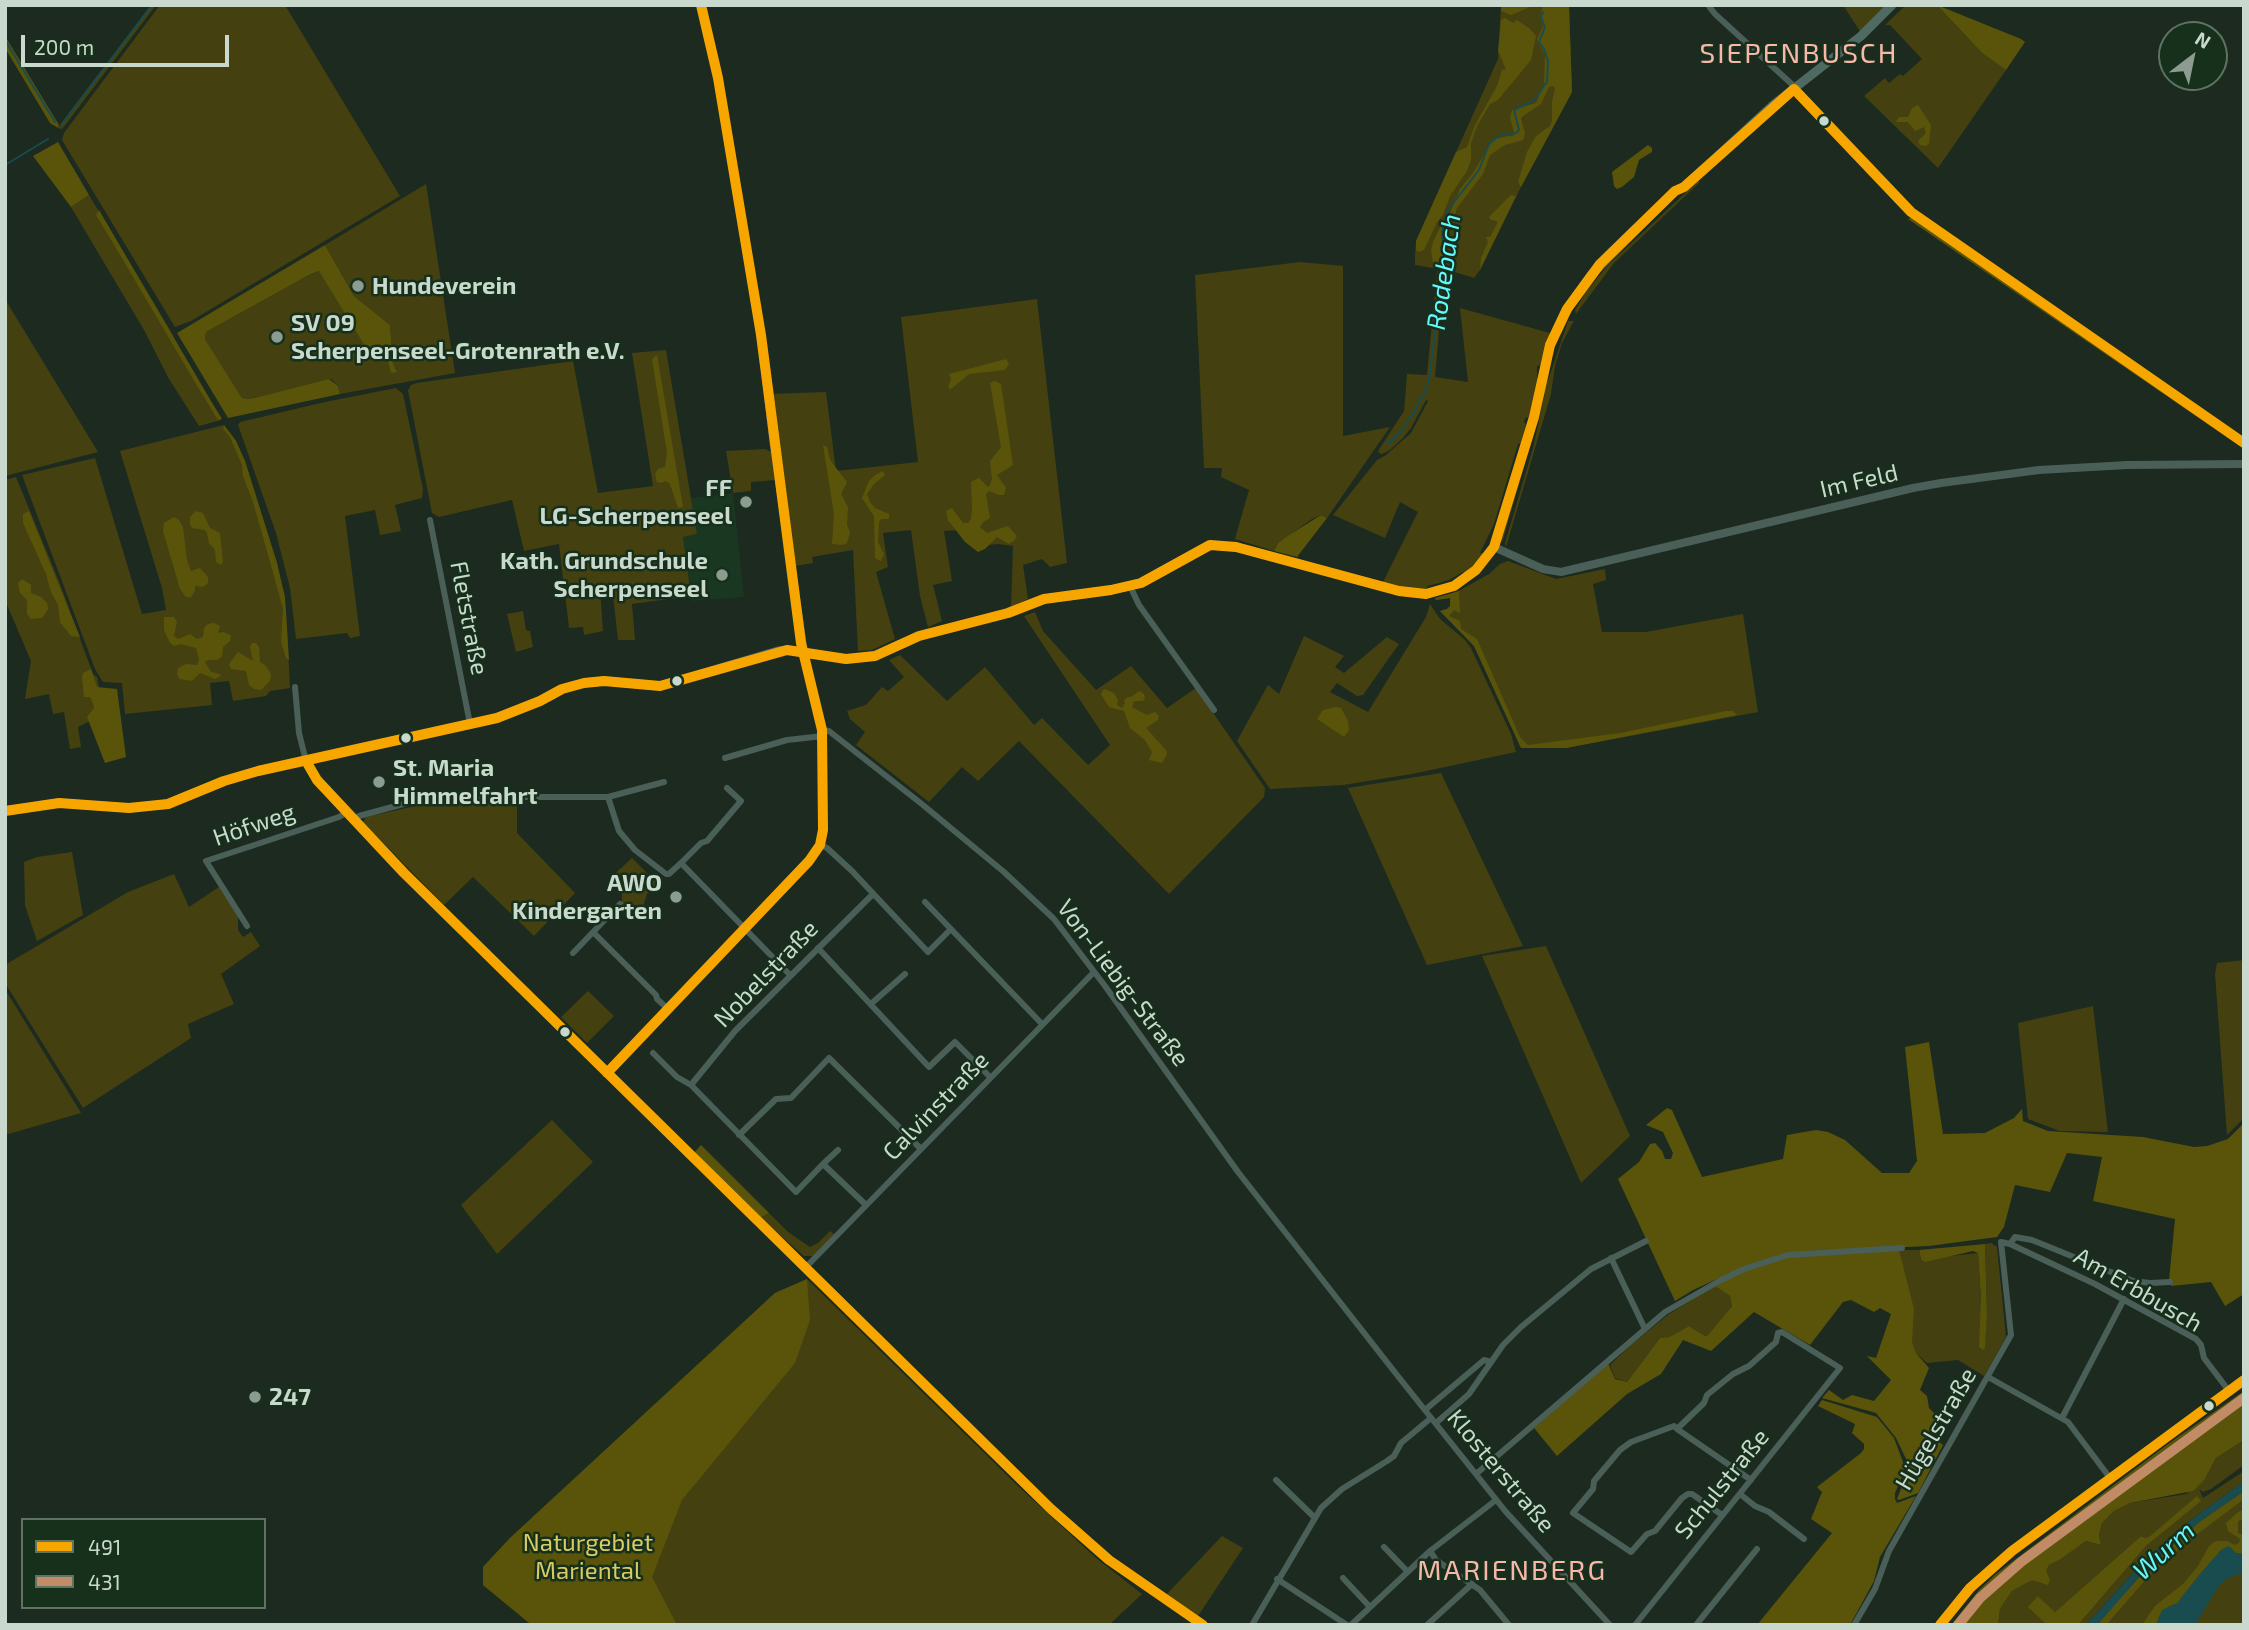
<!DOCTYPE html>
<meta charset="utf-8">
<style>
body{margin:0}
#map{position:relative;width:2249px;height:1630px;overflow:hidden;background:#1c2a20;font-family:"Exo 2",sans-serif}
canvas{display:block}
.frame{position:absolute;inset:0;border:7px solid #cad9cd;pointer-events:none}
.legend{position:absolute;left:21px;top:1518px;width:245px;height:91px;box-sizing:border-box;background:#16301c;border:2px solid #5e7463;margin:0;padding:9px 12px;list-style:none;font-size:21px;color:#cad9cd}
.legend li{display:flex;align-items:center;gap:14px;height:35px}
.legend b{width:35px;border:2px solid #5e7463}
.north{position:absolute;left:2158px;top:21px;width:70px;height:70px;box-sizing:border-box;background:#16301c;border:2px solid #5e7463;border-radius:50%;rotate:32deg;font-size:19px;font-weight:700;line-height:28px;text-align:center;color:#cad9cd}
.north::after{content:'';display:block;margin:auto;width:24px;height:32px;background:#8d9c90;clip-path:polygon(50% 0,100% 100%,50% 72%,0 100%)}
.scale{position:absolute;left:21px;top:35px;width:208px;height:32px;box-sizing:border-box;border:4px solid #cad9cd;border-top:0;padding-left:9px;font-size:21px;line-height:24px;white-space:nowrap;color:#cad9cd;-webkit-text-stroke:5px #16301c;paint-order:stroke}
</style>
<div id="map">
<canvas width="2249" height="1630"></canvas>
<div class="frame"></div>
<ul class="legend">
<li><b style="height:9px;background:#f7a600"></b>491</li>
<li><b style="height:9px;background:#c18c65"></b>431</li>
</ul>
<div class="north">N</div>
<div class="scale">200 m</div>
</div>
<script>
const g = document.querySelector('canvas').getContext('2d');
g.lineJoin = 'round';
function paint(path, color) {
  g.fillStyle = color;
  g.fill(path, 'evenodd');
}
function shape(rows) {
  const path = new Path2D();
  for (const r of rows) {
    path.moveTo(r[0], r[1]);
    for (let i = 2; i < r.length; i += 2) path.lineTo(r[i], r[i + 1]);
  }
  return path;
}
function trace(path, color, width, dash) {
  g.strokeStyle = color;
  g.lineWidth = width;
  g.lineCap = dash ? 'butt' : 'round';
  g.setLineDash(dash || []);
  g.stroke(path);
}
function drawText(font, color, halo, rows, align = 'center') {
  g.font = font + ' "Exo 2",sans-serif';
  g.lineWidth = 5;
  g.setLineDash([]);
  g.textBaseline = 'middle';
  g.strokeStyle = halo;
  g.fillStyle = color;
  for (const [text, x, y, turn = 0] of rows) {
    g.save();
    g.translate(x, y);
    g.rotate((+turn || 0) * Math.PI / 180);
    g.textAlign = isNaN(turn) ? turn : align;
    if (halo) g.strokeText(text, 0, 0);
    g.fillText(text, 0, 0);
    g.restore();
  }
}
paint(shape([
 [733,493,744,597,692,601,683,536,697,533,691,498]
]), '#193721');
paint(shape([
 [151,5,156,5,66,124,62,129,58,128],
 [160,5,285,5,400,196,191,321,175,327,62,140,64,133],
 [1501,5,1569,5,1572,92,1521,187,1480,270,1474,278,1451,271,1415,265,1415,256,1416,241,1498,59],
 [1843,5,1888,5,1861,33],
 [1906,5,1937,5,1982,53,2006,70,1938,168,1864,96,1885,78,1889,83,1900,74,1903,76,1922,59,1890,25,1885,25],
 [1698,181,1700,182,1614,263,1576,314,1575,310,1586,292,1607,266],
 [426,184,455,373,340,394,338,386,331,379,250,399,242,398,205,339,206,332,309,275,320,271,397,371,393,365,390,325,354,296,325,245],
 [89,195,170,330,193,375,222,418,221,420,199,426,169,379,144,330,71,207],
 [1300,262,1343,266,1343,436,1390,427,1327,518,1321,515,1312,519,1278,543,1274,551,1235,539,1249,490,1221,477,1222,468,1204,468,1195,275],
 [1437,271,1444,273,1435,377,1468,382,1460,308,1550,333,1540,365,1537,366,1537,391,1529,417,1525,418,1524,422,1526,425,1521,443,1518,444,1494,524,1480,553,1484,554,1479,563,1466,574,1463,572,1449,580,1428,586,1425,590,1396,587,1383,582,1418,512,1400,502,1385,538,1333,515,1377,460,1386,455,1411,433,1428,401,1426,400,1411,428,1403,438,1390,450,1382,454,1379,453,1378,451,1404,411,1407,374,1427,375],
 [5,299,98,452,5,476],
 [1037,299,1067,563,1050,567,1042,559,1023,565,1028,599,1011,607,1013,546,998,544,976,546,973,529,944,531,952,581,933,585,942,621,928,627,920,596,911,530,883,533,888,567,876,572,895,639,872,650,858,651,853,550,812,557,813,563,795,566,770,394,826,392,836,471,918,462,901,317],
 [1568,321,1574,321,1562,343,1555,366,1551,394,1506,547,1505,543,1533,448,1545,393,1502,543,1501,539,1549,358,1557,341,1550,362,1548,381],
 [666,350,697,534,683,537,691,596,632,604,635,640,618,640,612,586,600,588,603,631,584,635,583,627,569,628,559,544,524,551,512,500,439,517,432,513,408,390,411,385,417,383,573,361,598,493,653,486,632,353],
 [396,388,403,394,423,489,422,498,395,505,401,531,380,535,375,510,345,516,360,636,350,638,347,633,296,639,290,588,276,533,238,425,240,422,325,402],
 [224,425,236,441,245,461,277,563,286,611,290,688,270,691,266,696,233,701,229,681,210,683,212,705,125,714,122,683,103,682,95,669,22,475,95,458,142,614,166,610,162,588,120,451],
 [765,449,771,452,775,480,751,482,751,491,733,493,726,451],
 [16,477,60,584,93,674,97,677,104,714,78,727,81,747,70,749,64,712,53,714,49,694,25,699,31,661,5,600,5,480],
 [1508,561,1556,579,1605,569,1606,580,1593,584,1602,632,1646,632,1743,614,1758,712,1566,748,1521,748,1474,646,1440,611,1447,609,1450,606,1450,598,1436,600,1435,598,1453,594,1489,574,1500,564],
 [1430,604,1440,619,1465,640,1471,648,1511,734,1516,752,1412,774,1343,785,1270,789,1237,741,1268,685,1279,694,1304,636,1344,656,1335,667,1344,673,1387,637,1399,644,1363,695,1357,696,1337,683,1330,692,1368,712,1426,617],
 [523,611,526,630,530,631,533,647,516,652,507,614],
 [1035,612,1043,631,1096,690,1131,666,1167,708,1196,688,1265,788,1264,797,1169,894,1019,741,978,781,962,767,929,802,856,745,865,732,850,719,847,711,866,705,882,687,888,691,904,677,889,660,900,655,947,701,985,667,1034,725,1042,718,1088,765,1110,745,1024,616],
 [1441,773,1523,946,1427,965,1348,788],
 [517,798,517,833,575,893,534,936,473,877,444,905,363,822,366,817,443,800],
 [72,852,83,915,37,941,25,905,24,862,37,857],
 [632,858,655,881,661,881,647,894,640,917,630,907,622,904,622,894,608,880],
 [174,874,189,907,219,887,238,915,238,930,243,937,251,932,260,946,221,974,234,1004,188,1024,191,1038,83,1108,5,983,5,965,128,892],
 [1546,946,1630,1136,1581,1183,1482,956],
 [2244,960,2244,1118,2227,1135,2215,974,2217,963],
 [5,989,81,1113,5,1135],
 [588,991,614,1016,587,1043,561,1017],
 [2093,1006,2108,1132,2060,1131,2028,1119,2018,1023],
 [552,1120,593,1162,497,1254,461,1205],
 [769,1213,788,1232,810,1247,818,1243,830,1231,834,1234,814,1256,804,1256,760,1218],
 [1991,1243,1997,1247,2006,1337,1984,1376,1958,1360,1927,1363,1916,1353,1912,1342,1912,1322,1899,1250,1919,1250,1921,1259,1978,1253,1984,1349,1987,1315,1985,1244],
 [807,1279,1017,1485,1096,1558,1142,1594,1109,1625,531,1625,483,1585,483,1567,510,1538,775,1293],
 [1715,1286,1730,1296,1732,1306,1708,1335,1705,1336,1689,1326,1669,1337,1660,1338,1627,1382,1615,1378,1610,1365,1631,1345,1669,1314],
 [2244,1440,2244,1465,2211,1489,2203,1492,2199,1489,2203,1498,2244,1471,2244,1481,2184,1525,2142,1563,2086,1625,2078,1625,2146,1546,2200,1501,2197,1497,2150,1536,2147,1538,2141,1536,2055,1612,2039,1597,2029,1607,2047,1625,1998,1625,2000,1609,2012,1591,2046,1571,2049,1565,2061,1559,2086,1541,2101,1545,2099,1535,2102,1523,2114,1511,2130,1503,2186,1494,2205,1479,2216,1458],
 [2244,1491,2244,1625,2097,1625,2122,1595],
 [1222,1536,1243,1548,1198,1616,1166,1595]
]), '#454010');
paint(shape([
 [1501,5,1569,5,1572,92,1521,187,1518,182,1527,152,1536,136,1550,126,1552,121,1552,101,1555,89,1553,86,1549,87,1541,104,1523,116,1521,119,1525,133,1523,140,1505,145,1490,155,1483,174,1457,208,1454,219,1448,224,1443,261,1446,270,1434,268,1431,250,1433,242,1442,224,1446,223,1460,189,1473,173,1493,139,1515,135,1510,118,1512,110,1536,103,1544,85,1545,55,1537,40,1543,26,1540,17,1543,6,1530,7,1511,15,1501,11],
 [1937,5,2021,39,2025,42,2006,70,1982,53],
 [1505,18,1513,23,1517,20,1530,29,1536,36,1531,60,1498,100,1490,104,1477,126,1471,143,1471,160,1467,171,1450,196,1443,215,1437,222,1424,250,1418,252,1416,250,1416,241,1456,152,1467,147,1475,125,1497,86,1502,70,1506,69,1498,51,1501,20],
 [5,36,59,125,58,128,50,123,5,48],
 [1918,105,1931,125,1929,144,1926,146,1920,145,1918,141,1926,133,1924,127,1915,131,1908,122,1896,122,1899,117,1908,117,1912,108],
 [58,142,89,195,71,207,33,156],
 [1648,145,1652,148,1652,152,1639,160,1634,177,1622,187,1617,189,1614,186,1612,172],
 [1511,195,1516,196,1480,270,1481,258,1488,242,1486,237,1490,237,1497,224,1497,221,1491,220,1489,217],
 [99,210,221,418,221,419,218,420,199,389,110,238,96,215],
 [1913,217,2243,445,2244,449,1908,219],
 [325,245,354,296,390,325,393,364,397,372,391,373,387,357,373,359,319,271,309,275,206,332,205,339,242,398,250,399,329,379,338,386,340,394,228,418,177,333],
 [657,355,683,507,678,508,670,484,666,481,661,483,657,482,655,474,658,469,665,467,667,453,652,359],
 [1006,359,1009,364,1005,370,969,374,951,389,948,388,951,379,949,374],
 [995,381,1001,384,1013,465,997,475,1006,488,1004,495,999,495,989,491,986,494,990,518,983,522,980,527,987,533,1008,526,1017,536,1014,541,1009,544,997,537,985,549,978,552,965,542,948,520,946,511,952,508,963,523,968,523,971,519,972,509,971,482,979,478,988,487,990,485,992,479,990,461,1001,447,990,383],
 [224,425,236,441,245,461,277,563,285,597,289,660,286,658,281,642,283,609,269,558,253,502,243,476,242,465,230,437,223,429],
 [823,445,827,447,830,460,847,482,841,494,848,507,847,525,850,533,847,543,843,545,832,544,834,514],
 [883,471,885,475,874,484,867,494,870,502,875,508,889,514,889,519,881,519,879,522,878,542,884,554,881,561,875,558,874,516,862,498,869,481,875,475],
 [29,511,58,583,80,637,71,636,60,622,58,605,51,592,46,574,23,523,23,514],
 [196,511,203,513,210,528,220,533,223,562,221,565,216,562,215,550,209,543,207,533,205,530,192,528,190,524,190,517],
 [1321,515,1327,518,1297,557,1274,551,1278,543,1289,535],
 [174,517,179,520,183,527,187,560,191,571,200,568,208,577,208,583,203,587,195,586,195,591,190,598,185,596,180,589,163,531,164,523],
 [22,579,31,585,31,593,41,597,47,603,48,609,42,618,31,619,27,614,27,600,20,593,18,583],
 [1459,591,1460,613,1454,610,1449,616,1460,621,1461,629,1477,639,1520,737,1528,745,1620,733,1726,711,1733,711,1737,715,1566,748,1521,748,1474,646,1440,611,1447,609,1450,606,1450,598,1436,600,1435,598],
 [164,617,174,617,177,622,174,636,178,639,190,634,197,639,203,637,204,628,208,624,214,623,220,626,218,633,223,632,231,635,230,641,223,647,222,657,217,660,208,660,205,662,211,672,220,674,221,676,215,679,200,673,192,681,180,679,177,675,178,668,186,664,197,665,199,659,196,648,181,644,174,646,170,643,164,630],
 [252,643,256,643,259,647,260,662,266,666,271,674,270,681,261,690,254,689,249,685,246,671,231,669,229,664,238,652,253,661,250,647],
 [91,669,97,687,117,689,126,757,105,763,87,717,94,708,93,704,90,697,84,697,82,677,83,673],
 [1104,689,1114,693,1118,700,1117,705,1122,708,1125,703,1124,700,1128,697,1131,697,1139,691,1144,694,1145,698,1143,701,1134,701,1132,707,1147,715,1155,712,1159,716,1158,720,1146,728,1166,750,1167,754,1162,763,1149,760,1152,752,1145,740,1130,728,1124,711,1109,707,1101,694],
 [1336,707,1341,708,1348,721,1349,730,1344,737,1317,719,1323,710],
 [1929,1042,1943,1134,1985,1133,2014,1118,2022,1109,2023,1121,2048,1131,2143,1137,2194,1147,2207,1146,2228,1139,2244,1123,2244,1294,2225,1306,2211,1282,2171,1286,2169,1280,2175,1219,2093,1201,2102,1157,2067,1153,2050,1192,2015,1185,2004,1227,1997,1237,1929,1246,1800,1252,1743,1267,1693,1290,1675,1301,1618,1179,1639,1162,1650,1144,1655,1143,1662,1151,1665,1159,1671,1159,1673,1153,1663,1132,1646,1125,1667,1108,1672,1110,1702,1177,1783,1159,1787,1135,1816,1130,1828,1132,1845,1140,1882,1173,1909,1173,1917,1161,1905,1047],
 [701,1145,769,1213,760,1218,694,1153],
 [1985,1244,1987,1315,1985,1348,1983,1350,1979,1347,1981,1299,1978,1253,1973,1251,1925,1262,1921,1259,1919,1250],
 [1899,1250,1914,1309,1912,1342,1916,1353,1929,1368,1920,1390,1927,1396,1929,1408,1938,1417,1930,1435,1943,1445,1918,1493,1899,1500,1897,1499,1906,1476,1907,1461,1896,1438,1876,1413,1822,1398,1829,1390,1843,1400,1852,1395,1874,1401,1891,1380,1867,1356,1876,1358,1891,1314,1880,1308,1874,1312,1851,1300,1843,1302,1810,1345,1754,1312,1711,1351,1683,1340,1661,1374,1627,1394,1557,1456,1534,1428,1608,1363,1615,1379,1627,1382,1660,1338,1669,1337,1689,1326,1705,1336,1708,1335,1732,1306,1730,1296,1715,1286,1740,1272,1790,1256],
 [807,1279,810,1320,795,1363,682,1500,652,1577,677,1625,532,1625,483,1585,483,1567,510,1538,775,1293],
 [2244,1391,2244,1440,2216,1458,2205,1479,2193,1491,2130,1503,2114,1511,2102,1523,2099,1535,2101,1545,2086,1541,2061,1559,2049,1565,2046,1571,2050,1580,2048,1585,2032,1580,2012,1591,2000,1609,1998,1625,1951,1625,1979,1590,1996,1574,2168,1444],
 [1822,1400,1877,1417,1894,1438,1903,1462,1904,1472,1895,1493,1895,1499,1897,1503,1916,1496,1880,1557,1874,1581,1850,1625,1757,1625,1832,1533,1811,1519,1822,1492,1817,1487,1861,1453,1864,1449,1864,1444,1852,1433,1855,1424,1818,1406],
 [2244,1491,2244,1499,2188,1541,2147,1578,2106,1625,2097,1625,2146,1569,2199,1522],
 [2197,1496,2201,1501,2146,1546,2078,1625,2047,1625,2028,1607,2038,1596,2055,1612,2141,1536,2146,1538,2150,1536],
 [2244,1510,2244,1519,2238,1521,2238,1533,2244,1535,2244,1554,2236,1553,2229,1546,2221,1550,2177,1604,2169,1606,2159,1616,2156,1625,2142,1625,2155,1606,2183,1584,2198,1566,2209,1546,2216,1541,2227,1541,2235,1545,2239,1543,2240,1539,2228,1531,2226,1523,2238,1512]
]), '#59540a');
paint(shape([
 [2244,1481,2244,1491,2199,1522,2146,1569,2097,1625,2086,1625,2142,1563,2184,1525],
 [2229,1546,2236,1553,2244,1554,2244,1572,2226,1579,2218,1587,2195,1625,2156,1625,2162,1610,2177,1603,2199,1575,2221,1550]
]), '#184c4e');
trace(shape([
 [5,40,55,122],
 [61,125,152,5],
 [5,165,48,139],
 [1388,444,1401,431,1412,415,1425,392,1430,375,1442,267,1445,258,1442,233,1447,211,1479,170,1489,144,1500,135,1516,133,1519,130,1514,110,1534,100,1547,82,1548,61,1544,49,1539,42,1545,27,1541,18,1543,12]
]), '#184c4e', 2);
trace(shape([
 [1708,5,1715,14,1796,88],
 [1794,89,1911,212],
 [430,520,470,724],
 [1130,586,1139,605,1214,710],
 [295,687,299,733,306,761],
 [822,730,829,731,923,805,1004,872,1054,919,1105,986,1238,1172,1397,1375,1506,1512,1610,1625],
 [725,758,787,740,823,736],
 [608,797,619,831,635,850,666,874,669,874,681,863,790,975],
 [354,820,359,816,407,803,445,797,608,797,664,782],
 [820,845,827,848,852,871,928,952,951,929],
 [681,863,701,843,707,841,741,801,727,788],
 [925,902,1042,1024],
 [247,926,206,861,339,817,347,812],
 [593,932,656,995,657,999,667,1008],
 [818,948,929,1067,955,1042,990,1077],
 [573,953,620,904],
 [872,1003,905,974],
 [653,1053,677,1077,691,1085,796,1192,823,1164,866,1205],
 [607,1073,722,950,809,861,820,845,824,813,824,743,804,653],
 [691,1085,735,1031,873,894],
 [739,1135,776,1099,791,1098,829,1058,921,1149],
 [823,1164,838,1150],
 [2010,1244,2015,1237,2032,1240,2133,1281,2150,1283,2170,1282],
 [1611,1258,1645,1329],
 [806,1267,1094,972],
 [1988,1377,2068,1422,2110,1478],
 [1425,1410,1484,1360,1491,1362],
 [2062,1418,2124,1299],
 [1436,1423,1469,1394,1503,1345,1521,1327,1591,1269,1646,1241],
 [1677,1429,1751,1480],
 [1476,1474,1665,1312,1721,1280,1744,1269,1788,1255,1902,1248],
 [1276,1480,1314,1517],
 [1740,1494,1755,1506,1769,1512,1804,1539],
 [1384,1547,1407,1571],
 [1430,1551,1436,1560,1480,1590,1509,1625],
 [1343,1578,1369,1606],
 [1277,1579,1347,1625],
 [1252,1625,1321,1508,1342,1489,1387,1461,1394,1456,1401,1443,1431,1418],
 [1351,1625,1430,1551,1496,1500],
 [1427,1625,1472,1584],
 [1635,1625,1840,1368,1782,1332,1778,1333,1776,1342,1749,1366,1733,1374,1707,1395,1704,1403,1677,1429,1674,1426,1631,1442,1620,1450,1594,1481,1593,1489,1573,1513,1631,1552,1647,1534,1655,1531,1682,1498,1688,1494,1692,1494,1722,1515],
 [1696,1625,1757,1549],
 [1854,1625,1875,1589,1889,1551,2011,1335,2001,1242,2010,1244,2095,1284,2196,1339,2201,1345,2204,1358,2229,1391]
]), '#4a5f58', 6);
trace(shape([
 [701,5,718,78,761,335,774,447,804,653],
 [1494,547,1543,569,1561,572,1913,488,1941,483,2039,470,2127,465,2244,464],
 [1940,1625,1970,1588,2012,1551,2244,1380]
]), '#4a5f58', 8);
trace(shape([
 [306,761,317,780,404,873,1051,1509,1109,1560,1203,1625],
 [5,811,59,803,129,808,168,804,224,781,258,771,497,718,540,701,562,689,584,683,604,681,660,686,778,651,787,650,846,659,875,656,919,636,1008,613,1044,599,1111,590,1141,583,1210,545,1236,547,1399,591,1426,594,1454,586,1476,570,1494,547,1534,417,1550,345,1567,309,1591,275,1675,191,1684,187,1773,105,1861,36,1892,5]
]), '#4f6a62', 9);
trace(shape([
 [1794,89,1911,212,2244,443],
 [306,761,317,780,404,873,1051,1509,1109,1560,1203,1625],
 [5,811,59,803,129,808,168,804,224,781,258,771,497,718,540,701,562,689,584,683,604,681,660,686,787,650,846,659,875,656,919,636,1008,613,1044,599,1111,590,1141,583,1210,545,1236,547,1399,591,1426,594,1454,586,1476,570,1494,547,1534,417,1550,345,1567,309,1600,264,1675,191,1684,187,1794,89],
 [607,1073,809,861,820,845,823,830,822,730,801,643,761,335,718,78,701,5],
 [1940,1625,1970,1588,2012,1551,2244,1380]
]), '#f7a600', 10);
trace(shape([
 [1958,1625,1980,1598,2021,1562,2244,1398]
]), '#c18c65', 10);
for (const [x, y, r, color] of [
 [1824,121,6,"#cad9cd"],
 [358,286,7,"#8d9c90"],
 [277,337,7,"#8d9c90"],
 [746,502,7,"#8d9c90"],
 [722,575,7,"#8d9c90"],
 [677,681,6,"#cad9cd"],
 [406,738,6,"#cad9cd"],
 [379,782,7,"#8d9c90"],
 [676,897,7,"#8d9c90"],
 [565,1032,6,"#cad9cd"],
 [255,1397,7,"#8d9c90"],
 [2209,1406,6,"#cad9cd"]
]) {
  const dot = new Path2D();
  dot.arc(x, y, r, 0, 2 * Math.PI);
  g.fillStyle = color;
  g.fill(dot);
  trace(dot, '#16301c', 2.5);
}
drawText('bold 24px', '#cad9cd', '#16301c', [
 ["Hundeverein",372,286],
 ["SV 09",291,323],
 ["Scherpenseel-Grotenrath e.V.",291,351],
 ["FF",732,488,"right"],
 ["LG-Scherpenseel",732,516,"right"],
 ["Kath. Grundschule",708,561,"right"],
 ["Scherpenseel",708,589,"right"],
 ["St. Maria",393,768],
 ["Himmelfahrt",393,796],
 ["AWO",662,883,"right"],
 ["Kindergarten",662,911,"right"],
 ["247",269,1397]
], 'left');
drawText('24px', '#cad9cd', '#16301c', [
 ["Im Feld",1859,481,-13],
 ["Fletstraße",469,618,79],
 ["Höfweg",254,825,-19],
 ["Nobelstraße",766,974,-46],
 ["Von-Liebig-Straße",1123,983,53],
 ["Calvinstraße",936,1106,-46],
 ["Am Erbbusch",2138,1290,30],
 ["Hügelstraße",1936,1429,-60],
 ["Klosterstraße",1501,1471,50],
 ["Schulstraße",1722,1484,-51]
]);
drawText('24px', '#d8cb65', '#16301c', [
 ["Naturgebiet",588,1543],
 ["Mariental",588,1571]
]);
drawText('italic 26px', '#66f8fe', '#16301c', [
 ["Rodebach",1444,272,-82],
 ["Wurm",2164,1551,-42]
]);
g.letterSpacing = '2px';
drawText('28px', '#f9b7ab', '#16301c', [
 ["SIEPENBUSCH",1799,54],
 ["MARIENBERG",1512,1571]
]);
g.letterSpacing = '0px';
</script>
